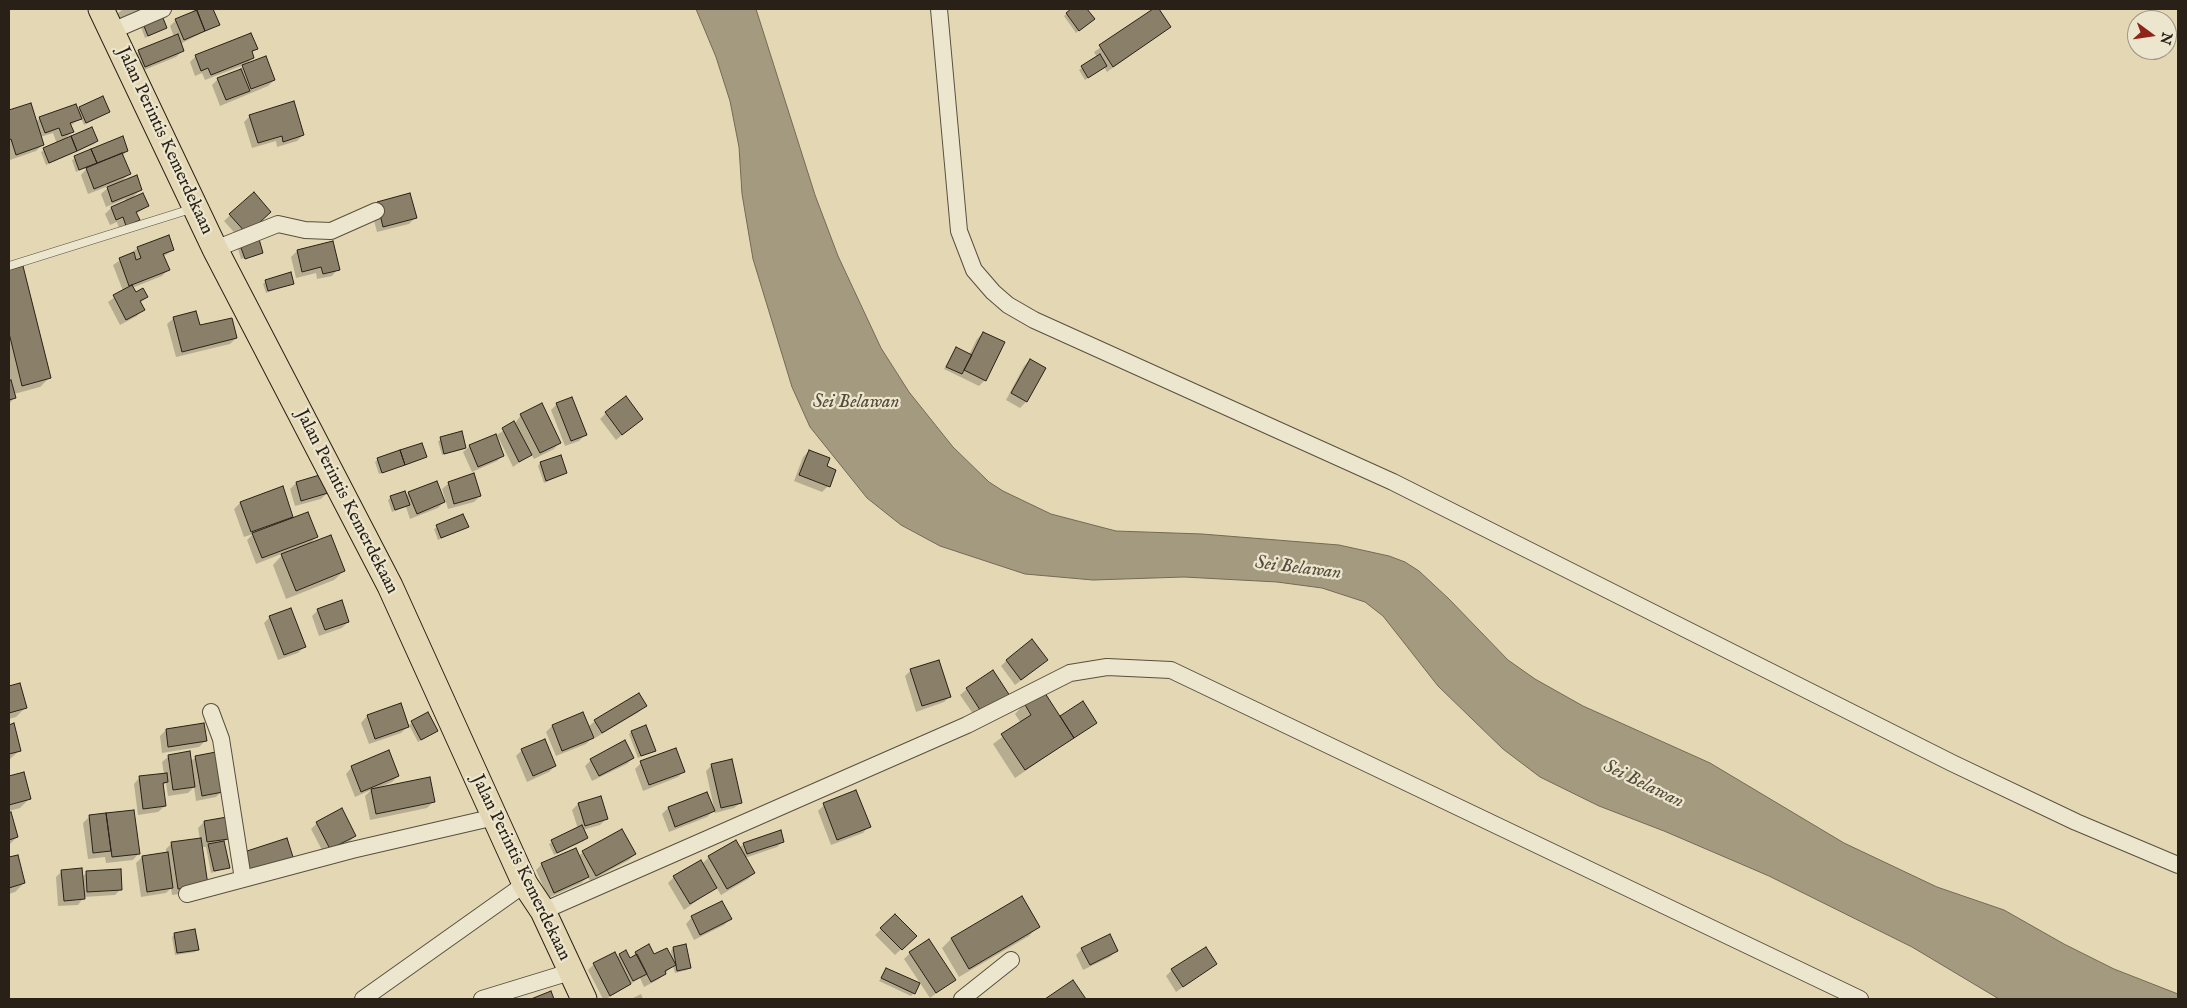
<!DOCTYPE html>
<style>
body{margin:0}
#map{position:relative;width:2187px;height:1008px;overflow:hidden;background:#e4d8b4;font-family:"IM FELL English",serif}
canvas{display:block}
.frame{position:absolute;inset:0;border:10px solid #292117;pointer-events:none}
.north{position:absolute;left:2127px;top:10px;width:50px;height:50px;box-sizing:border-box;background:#ede6ce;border:1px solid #9f9785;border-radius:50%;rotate:104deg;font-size:14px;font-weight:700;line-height:20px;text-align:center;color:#292117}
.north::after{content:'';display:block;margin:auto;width:18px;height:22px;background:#8f2418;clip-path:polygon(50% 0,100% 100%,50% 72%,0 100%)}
</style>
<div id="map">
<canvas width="2187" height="1008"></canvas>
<div class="frame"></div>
<div class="north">N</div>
</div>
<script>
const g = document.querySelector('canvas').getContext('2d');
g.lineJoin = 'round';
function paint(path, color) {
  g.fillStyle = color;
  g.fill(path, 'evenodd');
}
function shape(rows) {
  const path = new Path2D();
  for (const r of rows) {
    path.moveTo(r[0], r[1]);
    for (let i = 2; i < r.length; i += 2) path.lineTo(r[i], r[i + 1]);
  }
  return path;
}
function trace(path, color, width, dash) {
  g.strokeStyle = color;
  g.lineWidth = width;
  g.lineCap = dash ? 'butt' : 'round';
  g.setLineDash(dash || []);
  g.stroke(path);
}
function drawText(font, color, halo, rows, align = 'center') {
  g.font = font + ' "IM FELL English",serif';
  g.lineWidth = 4.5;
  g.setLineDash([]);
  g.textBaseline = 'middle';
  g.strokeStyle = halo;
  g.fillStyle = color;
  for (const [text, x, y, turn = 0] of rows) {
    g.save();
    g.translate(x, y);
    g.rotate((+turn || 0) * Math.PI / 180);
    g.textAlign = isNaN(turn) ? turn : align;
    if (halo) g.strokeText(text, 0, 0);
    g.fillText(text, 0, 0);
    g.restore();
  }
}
const water = shape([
 [696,9,756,9,815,195,838,256,881,348,909,392,953,447,989,482,1003,491,1051,514,1116,531,1202,534,1339,545,1389,556,1405,562,1419,571,1449,599,1508,660,1535,679,1583,706,1710,763,1844,843,1937,887,2004,910,2064,944,2114,969,2178,994,2178,999,1999,999,1912,947,1769,876,1664,831,1599,806,1540,777,1503,749,1438,686,1383,616,1365,602,1322,588,1277,582,1184,577,1093,580,1025,574,940,546,901,525,867,498,810,427,792,387,753,259,742,194,739,147,730,101,716,57,696,9]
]);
paint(water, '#a49a7f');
trace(water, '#736a55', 1);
paint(shape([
 [123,9,161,9,119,24,116,15],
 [193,9,212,9,218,25,180,44,182,51,176,57,139,72,133,57,139,51,174,37,170,26,176,20,194,12],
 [1073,9,1086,9,1093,19,1076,33,1064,16],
 [1156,9,1170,27,1107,72,1104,67,1085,80,1079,70,1097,57,1094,52],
 [140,24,166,28,145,38],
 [256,48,251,54,253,58,245,65,274,80,268,86,220,106,212,85,218,79,237,72,244,65,205,80,202,73,195,76,190,62,196,56],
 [30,105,35,123,40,118,77,111,80,108,109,112,84,125,81,118,70,126,72,132,63,141,96,141,94,144,46,165,41,152,57,144,53,133,40,137,42,145,36,151,10,160,9,112],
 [250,116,303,135,297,141,277,147,276,141,252,148,244,122],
 [122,138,127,151,122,156,129,174,120,183,141,189,131,199,148,206,136,214,138,220,132,226,120,231,117,222,110,225,105,214,111,208,126,202,125,199,106,207,101,194,111,185,88,194,81,175,88,167,76,172,72,160],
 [253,194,240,239,224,221],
 [371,209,415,218,409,224,377,232],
 [241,246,261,252,241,259,238,249],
 [138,248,173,250,163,257,168,270,162,276,132,288,135,293,147,297,140,303,143,309,137,316,120,325,108,302,123,291,113,265],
 [297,251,338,269,332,276,317,279,316,273,296,278,291,257],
 [22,268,49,378,40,387,14,394,15,397,9,404,9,271],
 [266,281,293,283,266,293,263,284],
 [174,318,236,338,230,344,176,357,167,324],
 [983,333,985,380,979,386,944,369,956,348,969,355,977,339],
 [1030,360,1044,369,1026,402,1020,408,1006,400,1024,366],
 [557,404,585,435,579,441,565,446,551,410],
 [606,413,642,419,616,440,600,419],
 [521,415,560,442,554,449,534,459,531,454,513,467,497,435,516,422],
 [461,433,465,449,442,455,438,441],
 [470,446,503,455,497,461,472,472,463,452],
 [809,451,825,467,828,486,822,492,794,481,803,457],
 [425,457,379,474,375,462,378,459],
 [540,463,566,473,544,483,538,466],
 [296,483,327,493,321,499,295,506,290,489],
 [449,483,480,496,474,502,448,509,442,489],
 [409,493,444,502,438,508,410,519,406,507,392,512,388,500,391,497,406,496],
 [240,503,292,516,287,522,316,537,309,545,344,571,334,580,286,599,273,565,284,553,256,564,247,540,253,534,244,537,234,509],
 [463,515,467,527,438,540,434,529],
 [318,610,348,622,342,628,319,636,312,616],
 [270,617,304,647,298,653,278,660,264,623],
 [1007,660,1040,666,1015,685,1001,666],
 [911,670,950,696,944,702,916,712,905,676],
 [19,685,25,708,16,717,9,719,9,688],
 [967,689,1008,696,976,718,960,695],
 [1082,703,1095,723,1015,778,993,744,1021,723,1015,714,1024,704,1060,718],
 [400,705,407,727,401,733,369,744,361,723,367,716],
 [645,705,639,712,595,738,589,731,592,738,586,744,556,756,546,732,552,726,583,714,588,727,595,721],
 [427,714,436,731,418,742,409,725],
 [13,725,20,750,9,760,9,726],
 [166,730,205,741,199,747,162,753,160,736],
 [631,732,654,750,638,758,629,734],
 [522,750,555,766,549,772,527,782,516,756],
 [169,756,190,762,196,757,222,791,216,797,196,801,194,787,188,793,168,796,166,783,162,786,165,806,158,812,138,815,134,784,140,777,164,774,162,762],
 [633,758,627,764,592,781,585,766,591,760],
 [641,763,684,771,678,777,643,791,635,769],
 [712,765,741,802,734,808,715,813,714,810,707,817,669,832,662,814,668,808,707,793,714,808,706,771],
 [352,767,398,776,392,782,378,788,433,802,427,808,370,820,365,796,371,790,355,797,346,774],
 [23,773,30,798,20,808,9,811,9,777],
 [600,797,606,819,600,825,583,830,586,838,584,841,554,855,549,844,578,829,572,810,578,804],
 [824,805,869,826,863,833,831,845,818,811],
 [133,811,139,853,133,860,106,863,105,857,88,859,83,823,89,817],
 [9,814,17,837,9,845],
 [204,822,228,838,223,843,229,867,211,873,206,847,201,847,200,891,172,895,171,888,166,893,141,897,136,863,142,857,166,853,166,849,172,843,200,840,198,828],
 [317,823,355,836,349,842,324,854,311,829],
 [783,841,777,847,745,858,754,873,748,879,721,895,716,887,684,910,668,883,674,877,702,864,709,857,735,842,739,848,744,844],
 [583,852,635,854,629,860,590,881,588,877,581,883,548,898,536,870,542,864,578,857],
 [17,857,24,883,15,892,9,894,9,859],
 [62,871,82,877,87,872,121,889,115,895,84,897,78,905,58,906,56,877],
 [1021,898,1038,926,1029,936,959,977,942,948,951,939],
 [895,916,915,936,895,955,875,935],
 [692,917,730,919,724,925,694,940,686,924],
 [175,934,198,949,195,952,175,955,172,937],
 [673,948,689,968,687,970,675,973,673,966,659,979,644,987,640,978,606,999,603,999,588,970,594,964,616,958,620,955,630,959,636,953,672,959,671,951],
 [1082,949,1116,951,1110,957,1083,970,1076,955],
 [910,953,954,980,930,998,904,959],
 [1215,964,1176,992,1166,976,1172,970],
 [887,969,914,993,911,996,879,981],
 [641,994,643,999,631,999]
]), '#0003');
const building = shape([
 [196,9,213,9,220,25,205,31,196,9],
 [1071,9,1087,9,1095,19,1079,31,1066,13,1071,9],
 [1153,9,1159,9,1171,27,1113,67,1099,45,1153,9],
 [197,10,205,31,184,40,175,19,197,10],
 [161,13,167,28,148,36,142,21,161,13],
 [251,33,258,49,252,51,254,58,211,75,208,68,201,71,195,55,251,33],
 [178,34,184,51,145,67,138,50,178,34],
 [1100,54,1107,66,1088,78,1081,66,1100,54],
 [266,56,275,80,251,89,242,65,266,56],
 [241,69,250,91,226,100,217,78,241,69],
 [103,96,110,112,86,123,79,107,103,96],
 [294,101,304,135,283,142,282,136,258,143,249,115,294,101],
 [31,103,44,145,16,155,11,139,9,140,9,110,31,103],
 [76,104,82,119,70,123,74,132,62,136,59,128,45,133,39,117,76,104],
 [92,127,98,141,77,151,71,136,92,127],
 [71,136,77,151,49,163,43,148,71,136],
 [123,136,128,151,97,163,91,149,123,136],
 [91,149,97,163,79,170,74,156,91,149],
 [122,153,131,174,94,189,86,168,122,153],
 [137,175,142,190,112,202,107,187,137,175],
 [254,192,271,212,247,234,229,214,254,192],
 [143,193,149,206,136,212,140,220,126,226,123,217,116,220,111,207,143,193],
 [410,193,417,218,383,227,377,202,410,193],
 [169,235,174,250,163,254,170,270,129,286,119,258,134,252,136,260,141,258,137,247,169,235],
 [259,239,263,253,245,259,240,245,259,239],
 [333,241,340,270,323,274,321,267,302,272,297,250,333,241],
 [23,266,51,378,22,386,9,333,9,270,23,266],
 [291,272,294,284,268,291,265,280,291,272],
 [132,285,136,292,143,288,148,297,140,301,145,310,126,320,113,295,132,285],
 [196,311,200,325,232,318,237,338,182,352,173,317,196,311],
 [983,332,1005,342,986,381,964,370,983,332],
 [956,347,972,355,962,374,946,367,956,347],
 [1030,359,1046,368,1027,402,1011,393,1030,359],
 [11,380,16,398,9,400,9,381,11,380],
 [626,396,643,419,622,435,605,412,626,396],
 [572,397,587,435,571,441,556,403,572,397],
 [542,403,561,443,540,453,520,414,542,403],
 [514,421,532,455,519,462,502,428,514,421],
 [462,431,466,448,444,454,440,437,462,431],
 [496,434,504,456,478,467,469,445,496,434],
 [422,443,427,457,405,465,400,450,422,443],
 [400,450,405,465,382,473,377,458,400,450],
 [809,450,830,458,827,466,836,470,830,487,799,475,809,450],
 [561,455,567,473,546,481,540,462,561,455],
 [474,473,481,496,454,504,448,482,474,473],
 [323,474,328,493,301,501,296,482,323,474],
 [437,481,445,502,417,514,408,492,437,481],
 [283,486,293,517,251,532,240,502,283,486],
 [405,491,410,505,395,510,390,496,405,491],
 [308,512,318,537,262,558,252,533,308,512],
 [463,514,469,527,441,538,436,525,463,514],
 [331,535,345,571,296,591,281,554,331,535],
 [342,600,349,622,325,630,317,609,342,600],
 [291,608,306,647,284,655,269,616,291,608],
 [1032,639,1048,660,1021,680,1006,660,1032,639],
 [939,660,951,697,922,706,910,669,939,660],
 [993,670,1010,696,982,713,966,688,993,670],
 [20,683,27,708,9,713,9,686,20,683],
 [1043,690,1074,738,1025,770,1001,734,1031,715,1024,703,1043,690],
 [639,693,647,706,602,733,594,720,639,693],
 [1083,701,1097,723,1074,738,1060,716,1083,701],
 [401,703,409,727,375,739,367,715,401,703],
 [428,712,438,731,421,740,411,721,428,712],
 [583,712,594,738,562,751,552,725,583,712],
 [14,723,21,751,9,754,9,725,14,723],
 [204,723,207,741,168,747,166,729,204,723],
 [646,725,656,751,641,756,631,731,646,725],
 [545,739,556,766,533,776,521,749,545,739],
 [625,740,634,758,599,776,590,759,625,740],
 [676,748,685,772,649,785,640,761,676,748],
 [389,750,399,776,361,792,351,766,389,750],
 [190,751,195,787,173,790,168,755,190,751],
 [216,752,223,792,202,796,195,756,216,752],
 [732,759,742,803,721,808,711,764,732,759],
 [24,772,31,799,9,805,9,776,24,772],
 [167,773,168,782,163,783,166,806,143,809,139,776,167,773],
 [430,777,435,802,376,814,371,789,430,777],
 [856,790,871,827,837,840,823,803,856,790],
 [707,792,715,811,675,827,668,807,707,792],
 [601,796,608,819,585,826,578,803,601,796],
 [342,808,356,836,330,849,316,822,342,808],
 [134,810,140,854,112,857,106,813,134,810],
 [11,812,18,837,9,840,9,813,11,812],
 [106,813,111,851,93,853,89,815,106,813],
 [227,817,229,839,207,842,204,821,227,817],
 [582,825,588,838,557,853,551,840,582,825],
 [622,829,636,854,596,876,582,851,622,829],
 [781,830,784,842,747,854,743,843,781,830],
 [201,838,208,885,178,889,171,842,201,838],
 [287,838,293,857,250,871,244,852,287,838],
 [736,840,755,873,727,889,708,856,736,840],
 [224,841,230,868,214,871,208,844,224,841],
 [576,848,589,877,554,893,541,863,576,848],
 [168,852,173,888,147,892,142,856,168,852],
 [18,855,25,883,9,888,9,857,18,855],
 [701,860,717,888,690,904,673,876,701,860],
 [82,868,85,899,64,901,61,870,82,868],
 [121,869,122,890,87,892,86,871,121,869],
 [1022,896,1040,927,969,969,951,938,1022,896],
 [722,901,732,919,700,935,691,916,722,901],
 [895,914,917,936,902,950,880,928,895,914],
 [195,929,199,950,177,953,174,933,195,929],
 [1110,934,1118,951,1090,965,1081,948,1110,934],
 [929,939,956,980,936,993,909,952,929,939],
 [649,944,654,954,667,948,676,965,665,971,666,974,651,982,635,952,649,944],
 [686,944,691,968,677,971,673,947,686,944],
 [1206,947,1217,964,1183,987,1171,969,1206,947],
 [626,950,630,958,637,954,647,974,633,981,619,954,626,950],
 [615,952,631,984,610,996,593,963,615,952],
 [886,968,920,983,915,994,881,978,886,968],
 [1073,980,1086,999,1045,999,1073,980],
 [551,991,554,999,531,999,551,991]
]);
paint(building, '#8a8069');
trace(building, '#292117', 1);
const lane = shape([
 [9,266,191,209]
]);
const street = shape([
 [939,9,959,231,974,270,993,292,1008,305,1034,320,1393,482,1952,763,2076,822,2178,865],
 [112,31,163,9],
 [215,249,278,224,305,230,331,231,376,211],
 [211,712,221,739,243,879],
 [187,894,352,850,495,817],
 [543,911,967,725,1070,673,1107,667,1171,670,1860,999],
 [363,999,525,884],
 [482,999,570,972],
 [962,999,1011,960]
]);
const primary = shape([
 [101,9,215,249,390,586,525,884,543,911,584,999]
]);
trace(lane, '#584f3e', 9);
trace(street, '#584f3e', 18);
trace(primary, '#292117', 27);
trace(lane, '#ede6ce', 8);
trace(street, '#ede6ce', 16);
trace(primary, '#e4d8b4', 25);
drawText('18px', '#292117', '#ede6ce', [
 ["Jalan Perintis Kemerdekaan",164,141,65],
 ["Jalan Perintis Kemerdekaan",346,502,63],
 ["Jalan Perintis Kemerdekaan",520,868,64]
]);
drawText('italic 19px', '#544b3b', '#ede6ce', [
 ["Sei Belawan",856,403],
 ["Sei Belawan",1298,569,7],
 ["Sei Belawan",1643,785,26]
]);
</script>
